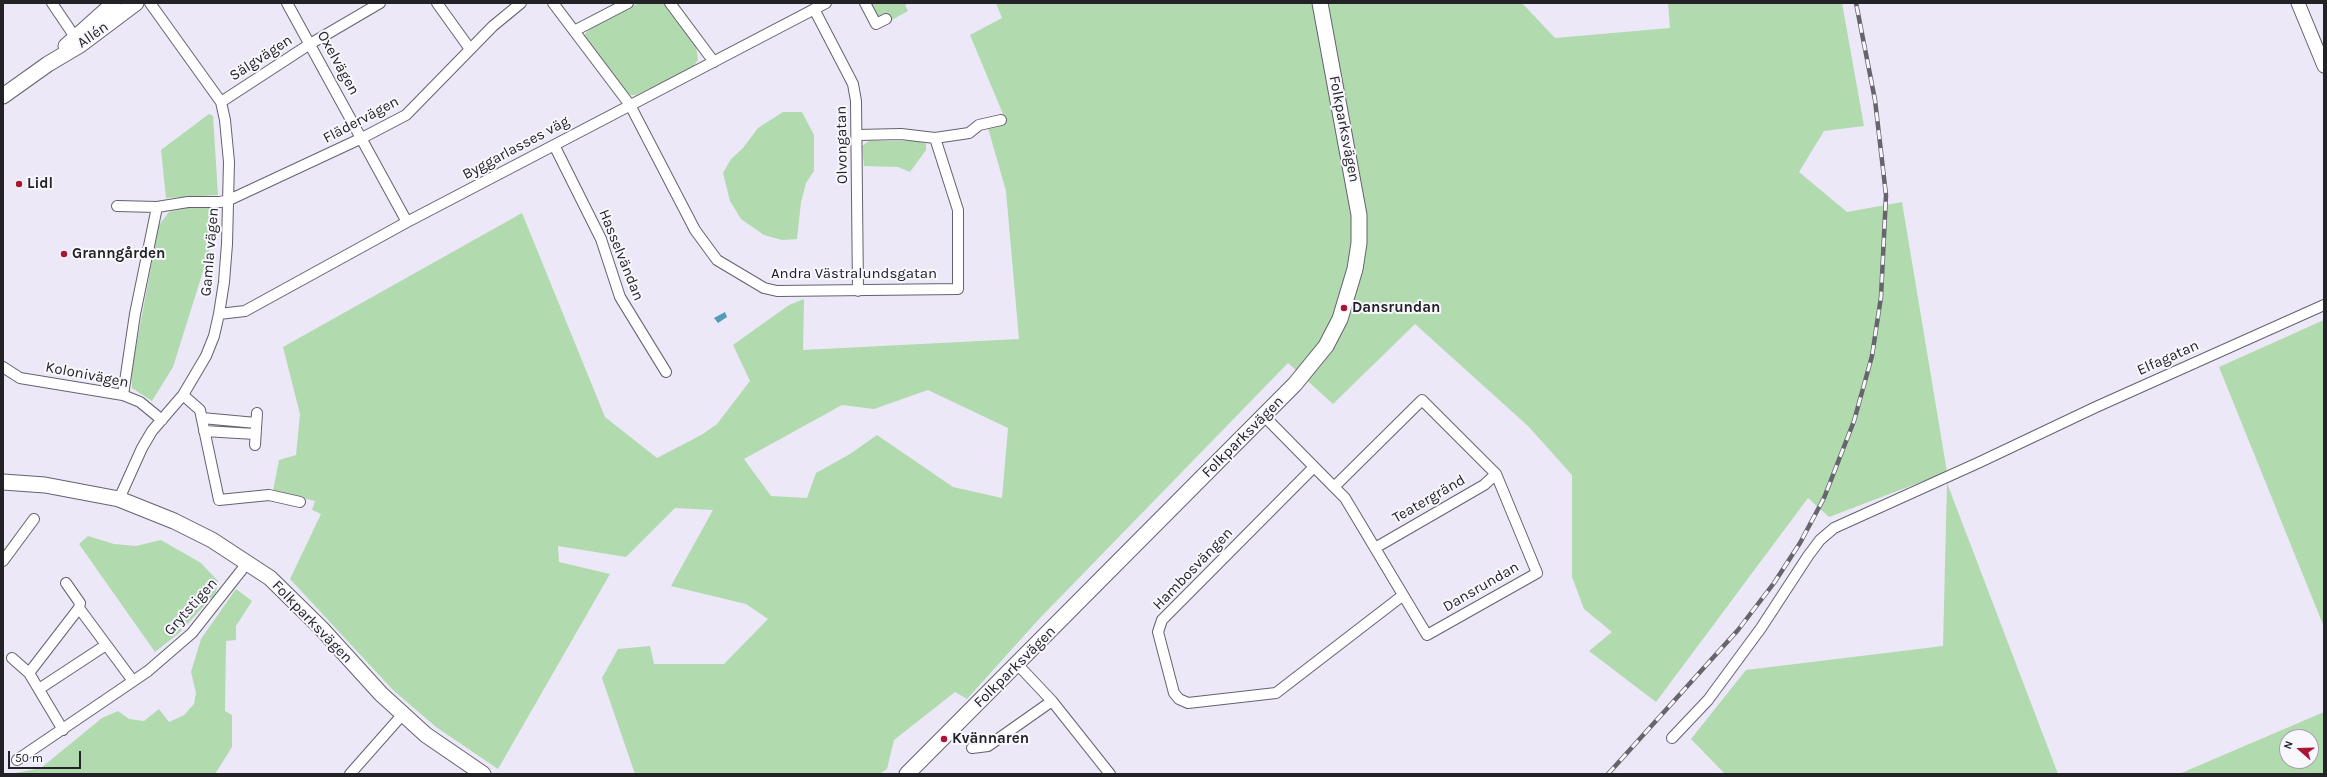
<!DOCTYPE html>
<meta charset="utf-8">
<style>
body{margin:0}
#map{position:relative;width:2327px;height:777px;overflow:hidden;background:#ece8f7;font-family:Karla,sans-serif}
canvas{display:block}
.frame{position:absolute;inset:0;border:4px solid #232227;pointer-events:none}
.north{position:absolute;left:2279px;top:729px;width:40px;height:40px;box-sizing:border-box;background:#f8f7fd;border:1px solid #a3a2a7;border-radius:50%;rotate:290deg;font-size:11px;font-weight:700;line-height:16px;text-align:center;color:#232227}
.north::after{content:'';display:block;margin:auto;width:14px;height:18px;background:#ab1534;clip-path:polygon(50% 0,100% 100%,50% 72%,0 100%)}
.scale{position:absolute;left:8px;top:751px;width:73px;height:18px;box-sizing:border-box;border:2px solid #232227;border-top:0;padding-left:5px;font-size:12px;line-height:14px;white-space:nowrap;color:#232227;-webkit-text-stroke:3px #f8f7fd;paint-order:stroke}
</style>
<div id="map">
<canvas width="2327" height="777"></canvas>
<div class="frame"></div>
<div class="north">N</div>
<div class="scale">50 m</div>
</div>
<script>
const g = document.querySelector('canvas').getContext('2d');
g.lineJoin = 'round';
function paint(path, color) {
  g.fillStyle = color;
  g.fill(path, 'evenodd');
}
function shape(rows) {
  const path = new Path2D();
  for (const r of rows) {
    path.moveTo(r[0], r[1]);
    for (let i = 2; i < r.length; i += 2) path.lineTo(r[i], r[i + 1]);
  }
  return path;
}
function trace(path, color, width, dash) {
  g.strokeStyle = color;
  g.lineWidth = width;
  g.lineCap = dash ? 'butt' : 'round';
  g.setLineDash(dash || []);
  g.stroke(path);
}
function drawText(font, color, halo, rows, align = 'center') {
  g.font = font + ' Karla,sans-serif';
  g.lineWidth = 4;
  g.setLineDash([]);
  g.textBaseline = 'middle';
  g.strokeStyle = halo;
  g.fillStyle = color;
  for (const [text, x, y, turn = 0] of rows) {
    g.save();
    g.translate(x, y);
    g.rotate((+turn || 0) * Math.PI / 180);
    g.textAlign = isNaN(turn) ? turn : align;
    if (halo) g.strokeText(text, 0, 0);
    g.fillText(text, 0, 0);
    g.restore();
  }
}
paint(shape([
 [639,3,664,3,696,46,698,60,692,68,636,95,631,95,626,93,584,35,592,27],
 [871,3,909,3,905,5,908,11,890,21,886,13,878,17],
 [996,3,1522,3,1555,38,1670,28,1668,3,1842,3,1864,126,1824,131,1799,172,1847,212,1902,202,1947,472,1829,517,1808,498,1656,702,1589,651,1612,632,1584,609,1572,577,1572,475,1528,426,1415,324,1333,404,1288,363,1039,619,967,699,955,692,894,740,887,769,879,774,635,774,602,678,618,649,650,646,654,664,724,664,768,619,746,604,671,586,713,510,675,508,626,557,558,546,559,562,610,574,498,769,436,727,393,690,290,579,321,514,312,510,315,501,273,491,279,460,296,455,300,414,283,347,522,213,605,417,657,458,703,434,717,424,750,381,733,345,789,305,804,299,803,350,1019,339,1006,191,988,128,1003,114,970,35,1002,18],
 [928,390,1008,428,1002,498,953,487,877,435,850,454,816,473,807,498,771,496,744,459,842,405,874,409],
 [783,112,802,112,814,135,814,171,806,183,801,202,797,239,782,240,764,235,741,219,730,201,723,173,731,159,743,148,758,128],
 [209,114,213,116,218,195,166,198,161,150],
 [869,141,921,141,926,144,926,150,910,172,898,167,864,166,862,146],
 [206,207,217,209,215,233,173,367,152,401,132,388,131,373,159,225,169,212,186,208],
 [2324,320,2324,627,2219,367],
 [1947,483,2058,774,1725,774,1691,739,1746,670,1943,646],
 [88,536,114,544,136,546,161,540,201,563,218,581,216,593,179,633,155,652,79,544],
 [236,589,252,601,236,626,236,640,226,641,225,711,232,715,232,747,215,774,10,774,41,768,102,718,118,711,129,719,144,721,159,709,169,722,184,715,194,704,196,693,191,672,201,639],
 [2324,712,2324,774,2179,774],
 [2287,737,2311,737,2311,761,2287,761]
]), '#b1daaf');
paint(shape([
 [725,312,727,317,718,323,714,318]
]), '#539bba');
const minor = shape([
 [52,3,79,43],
 [287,3,407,222],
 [437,3,470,49],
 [553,3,630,105,695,230,717,260,764,288,777,291,958,289,958,210,935,138,901,134,858,135],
 [670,3,714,62],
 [865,3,876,24,886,19],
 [814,9,853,84,856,101,858,291],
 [574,31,628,3],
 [221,102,310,44,380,3],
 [935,138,969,133,979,125,1001,120],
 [554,145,601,239,620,297,666,372],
 [117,206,157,207,188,202,220,202,229,200,362,138,406,115,493,26,521,3],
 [219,314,245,311,407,222,826,3],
 [3,367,20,378,123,395,140,402,162,420],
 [123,395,135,314,157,207],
 [183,395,200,410,219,500,269,495,300,502],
 [1264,416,1334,487,1422,400,1496,474,1537,573,1427,635,1345,498,1334,487],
 [202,418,256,423],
 [204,431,255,434],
 [255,445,257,413],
 [1314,467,1162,620,1158,632,1174,693,1179,699,1188,703,1276,693,1402,596],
 [119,499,142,448,152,431,183,395,206,356,214,336,219,314,224,282,227,244,229,162,225,120,221,102,150,3],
 [1375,548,1484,485,1496,474],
 [3,561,34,519],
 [66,583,80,603,79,608],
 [12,658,29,673],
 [1018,665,1052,701,1110,774],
 [39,689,106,645],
 [63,730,29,673,79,608,133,681],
 [1672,738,1708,700,1761,628,1808,556,1820,540,1834,528,1980,462,2096,407,2324,305],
 [972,748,988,746,1052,701],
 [17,760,148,671,192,633,248,562],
 [350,774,403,714]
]);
const tertiary = shape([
 [2298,3,2324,66]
]);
const secondary = shape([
 [66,46,114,3],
 [3,96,48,64,80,45,136,3],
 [3,482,45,485,119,499,174,521,212,540,270,578,321,628,381,694,426,735,483,774],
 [907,774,1295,384,1326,346,1340,319,1355,269,1359,243,1359,215,1320,3]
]);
trace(minor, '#65626f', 12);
trace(tertiary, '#65626f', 15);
trace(secondary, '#65626f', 17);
trace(minor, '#fff', 10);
trace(tertiary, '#fff', 13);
trace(secondary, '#fff', 15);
const rail = shape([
 [1608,774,1738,630,1774,583,1800,543,1824,498,1854,421,1872,356,1881,297,1886,195,1875,100,1856,3]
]);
trace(rail, '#66646c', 4.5);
trace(rail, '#f8f7fd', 3, [9]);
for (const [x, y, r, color] of [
 [19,184,4,"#ab1534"],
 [64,254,4,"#ab1534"],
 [1344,308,4,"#ab1534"],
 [944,739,4,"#ab1534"]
]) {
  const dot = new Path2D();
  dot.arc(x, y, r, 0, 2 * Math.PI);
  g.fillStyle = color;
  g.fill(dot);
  trace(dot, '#f8f7fd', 1.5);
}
drawText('15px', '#232227', '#f8f7fd', [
 ["Allén",93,35,-35],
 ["Sälgvägen",261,58,-33],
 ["Oxelvägen",338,63,61],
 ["Flädervägen",361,120,-28],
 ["Folkparksvägen",1344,129,79],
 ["Olvongatan",842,145,-91],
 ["Byggarlasses väg",516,148,-28],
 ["Gamla vägen",210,252,-85],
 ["Hasselvändan",621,255,68],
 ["Andra Västralundsgatan",854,274],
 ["Elfagatan",2168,358,-24],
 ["Kolonivägen",87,375,11],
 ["Folkparksvägen",1243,437,-45],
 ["Teatergränd",1429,499,-30],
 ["Hambosvängen",1193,569,-46],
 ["Dansrundan",1481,587,-30],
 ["Grytstigen",191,607,-48],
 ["Folkparksvägen",312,622,46],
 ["Folkparksvägen",1015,667,-45]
]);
drawText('bold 15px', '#232227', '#f8f7fd', [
 ["Lidl",27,184],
 ["Granngården",72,254],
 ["Dansrundan",1352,308],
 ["Kvännaren",952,739]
], 'left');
</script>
